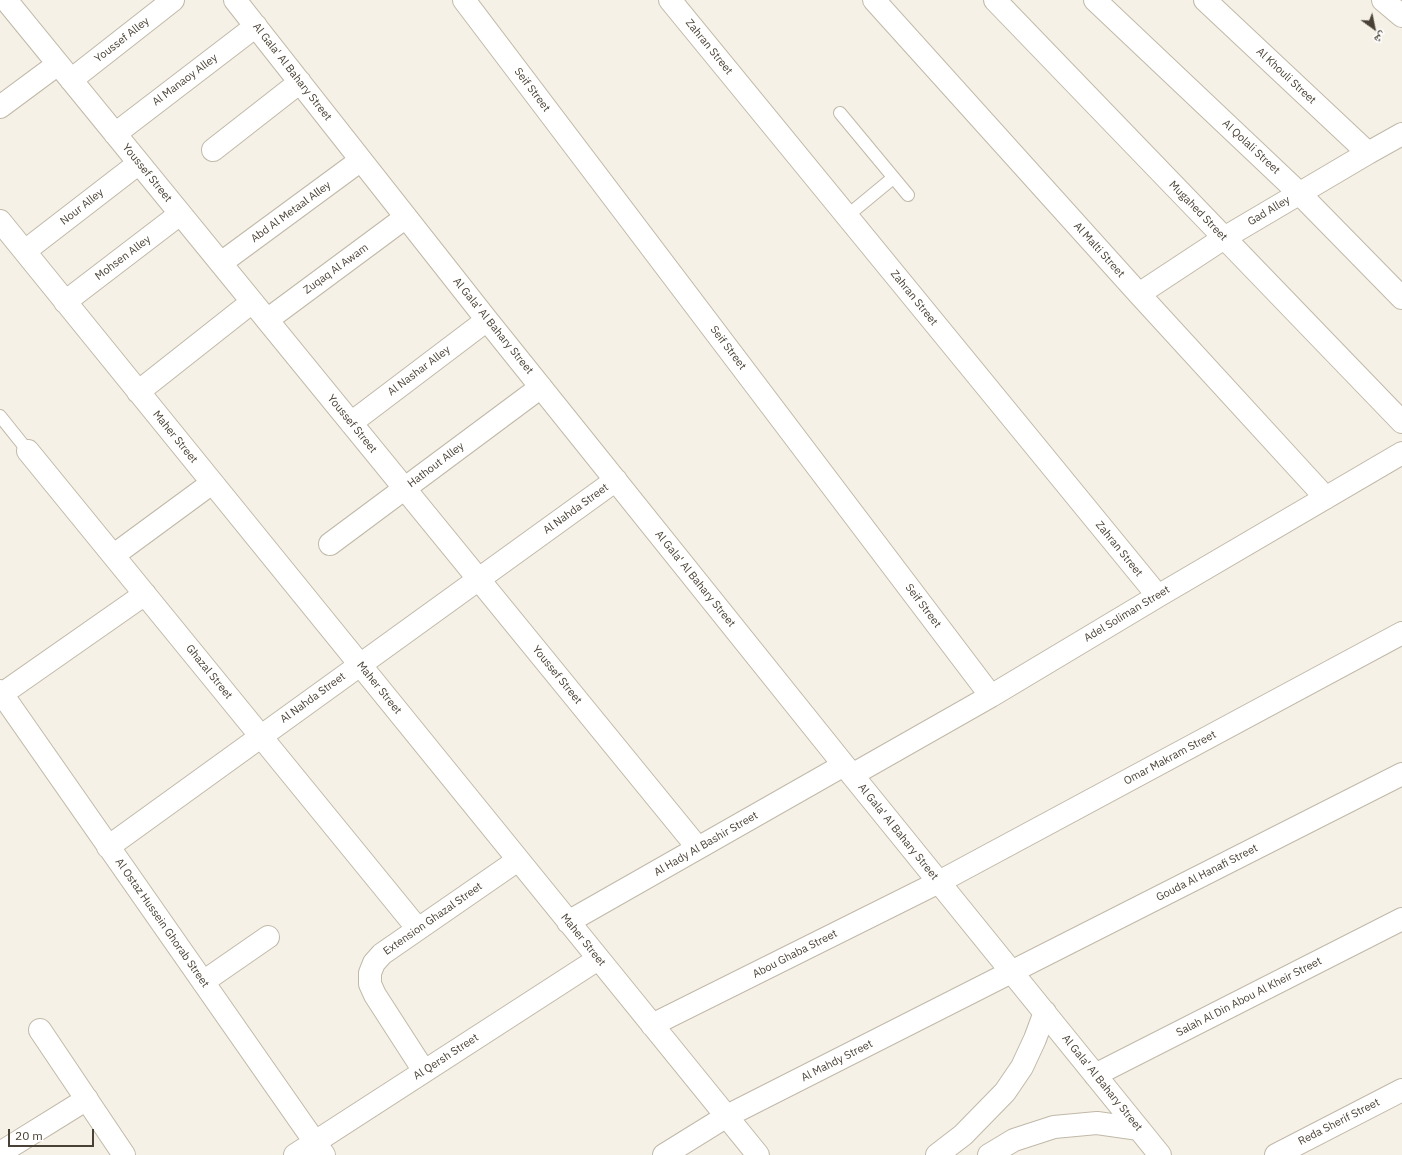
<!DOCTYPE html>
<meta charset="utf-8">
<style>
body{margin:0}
#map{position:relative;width:1402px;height:1155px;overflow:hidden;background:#f5f1e7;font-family:"IBM Plex Sans","Noto Naskh Arabic",sans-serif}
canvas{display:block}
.north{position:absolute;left:1354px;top:8px;width:40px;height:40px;-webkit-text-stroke:3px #fff;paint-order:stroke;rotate:147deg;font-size:11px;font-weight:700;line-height:16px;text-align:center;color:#494135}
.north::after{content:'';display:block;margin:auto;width:14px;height:18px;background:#494135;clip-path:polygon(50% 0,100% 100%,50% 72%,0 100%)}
.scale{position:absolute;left:8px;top:1129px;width:86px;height:18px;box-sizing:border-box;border:2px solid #494135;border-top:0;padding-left:5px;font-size:12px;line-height:14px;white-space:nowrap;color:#494135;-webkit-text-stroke:3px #fff;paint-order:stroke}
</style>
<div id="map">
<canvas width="1402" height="1155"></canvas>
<div class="north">ش</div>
<div class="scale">20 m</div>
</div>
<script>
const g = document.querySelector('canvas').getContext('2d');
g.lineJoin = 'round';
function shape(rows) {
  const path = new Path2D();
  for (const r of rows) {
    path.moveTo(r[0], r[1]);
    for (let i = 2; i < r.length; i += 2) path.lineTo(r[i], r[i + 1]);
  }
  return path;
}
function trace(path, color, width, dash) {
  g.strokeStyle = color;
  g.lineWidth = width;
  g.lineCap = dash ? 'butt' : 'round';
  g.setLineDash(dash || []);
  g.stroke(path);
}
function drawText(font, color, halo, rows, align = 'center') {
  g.font = font + ' "IBM Plex Sans",sans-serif';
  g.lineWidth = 3.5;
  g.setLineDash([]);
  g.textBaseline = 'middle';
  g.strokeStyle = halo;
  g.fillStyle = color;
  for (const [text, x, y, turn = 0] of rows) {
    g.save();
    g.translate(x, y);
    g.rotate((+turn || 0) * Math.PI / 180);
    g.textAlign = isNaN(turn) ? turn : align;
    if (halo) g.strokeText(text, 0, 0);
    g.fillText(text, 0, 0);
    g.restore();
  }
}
const lane = shape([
 [840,113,908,195],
 [847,216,893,178],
 [0,416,28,451]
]);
const street = shape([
 [6,0,698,848],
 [235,0,487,320,844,765,1160,1155],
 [464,0,991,696],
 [670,0,1158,596],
 [874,0,1139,294,1326,498],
 [995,0,1402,422],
 [1095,0,1299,193,1402,298],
 [1205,0,1368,153],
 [1383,0,1402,16],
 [71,80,173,0],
 [0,107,58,64],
 [115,134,256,26],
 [213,150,300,82],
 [0,221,758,1155],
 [25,251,139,163],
 [221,263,361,160],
 [1139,294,1224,238,1368,153,1402,134],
 [65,302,180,214],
 [267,320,406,217],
 [138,392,252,302],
 [351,423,487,320],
 [28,451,418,929],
 [330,544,541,387],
 [114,555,212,483],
 [0,691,324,1155],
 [2,694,145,594],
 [852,775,991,696,1158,596,1402,453],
 [108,847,616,480],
 [568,922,844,765],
 [203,982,268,937],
 [652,1025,939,882,1402,633],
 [40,1030,124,1155],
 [424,1071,375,995,370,984,370,973,374,963,382,954,518,860],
 [1095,1075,1402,919],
 [0,1153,87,1099],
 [295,1155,598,959],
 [664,1155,727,1116,1402,774],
 [937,1155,963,1135,1005,1092,1022,1067,1035,1039,1045,1012],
 [989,1155,1014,1140,1054,1127,1097,1123,1139,1129],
 [1276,1155,1402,1090]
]);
trace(lane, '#c1b9a8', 14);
trace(street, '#c1b9a8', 24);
trace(lane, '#fff', 12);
trace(street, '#fff', 22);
drawText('11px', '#494135', '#fff', [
 ["Youssef Alley",122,40,-38],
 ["Zahran Street",709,47,51],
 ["Al Gala' Al Bahary Street",292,72,52],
 ["Al Khouli Street",1286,76,43],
 ["Al Manaoy Alley",185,80,-37],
 ["Seif Street",532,90,53],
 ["Al Qolali Street",1251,147,43],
 ["Youssef Street",147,173,51],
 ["Nour Alley",82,207,-38],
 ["Mugahed Street",1198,211,46],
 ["Gad Alley",1269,211,-31],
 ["Abd Al Metaal Alley",291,212,-36],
 ["Al Malti Street",1099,250,48],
 ["Mohsen Alley",123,258,-37],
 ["Zuqaq Al Awam",336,269,-36],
 ["Zahran Street",914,298,51],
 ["Al Gala' Al Bahary Street",493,326,51],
 ["Seif Street",728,348,53],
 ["Al Nashar Alley",419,371,-37],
 ["Youssef Street",352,424,51],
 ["Maher Street",175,437,51],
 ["Hathout Alley",436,465,-37],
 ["Al Nahda Street",576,509,-36],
 ["Zahran Street",1119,549,51],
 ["Al Gala' Al Bahary Street",695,579,51],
 ["Seif Street",923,606,53],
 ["Adel Soliman Street",1127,614,-31],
 ["Ghazal Street",209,672,51],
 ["Youssef Street",557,675,51],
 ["Maher Street",379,688,51],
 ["Al Nahda Street",313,698,-36],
 ["Omar Makram Street",1170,758,-28],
 ["Al Gala' Al Bahary Street",898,832,51],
 ["Al Hady Al Bashir Street",706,844,-30],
 ["Gouda Al Hanafi Street",1207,873,-27],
 ["Extension Ghazal Street",433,919,-35],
 ["Al Ostaz Hussein Ghorab Street",162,923,55],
 ["Maher Street",583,940,51],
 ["Abou Ghaba Street",795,954,-27],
 ["Salah Al Din Abou Al Kheir Street",1249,997,-27],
 ["Al Qersh Street",446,1057,-33],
 ["Al Mahdy Street",837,1061,-27],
 ["Al Gala' Al Bahary Street",1102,1083,51],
 ["Reda Sherif Street",1339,1122,-27]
]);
</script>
